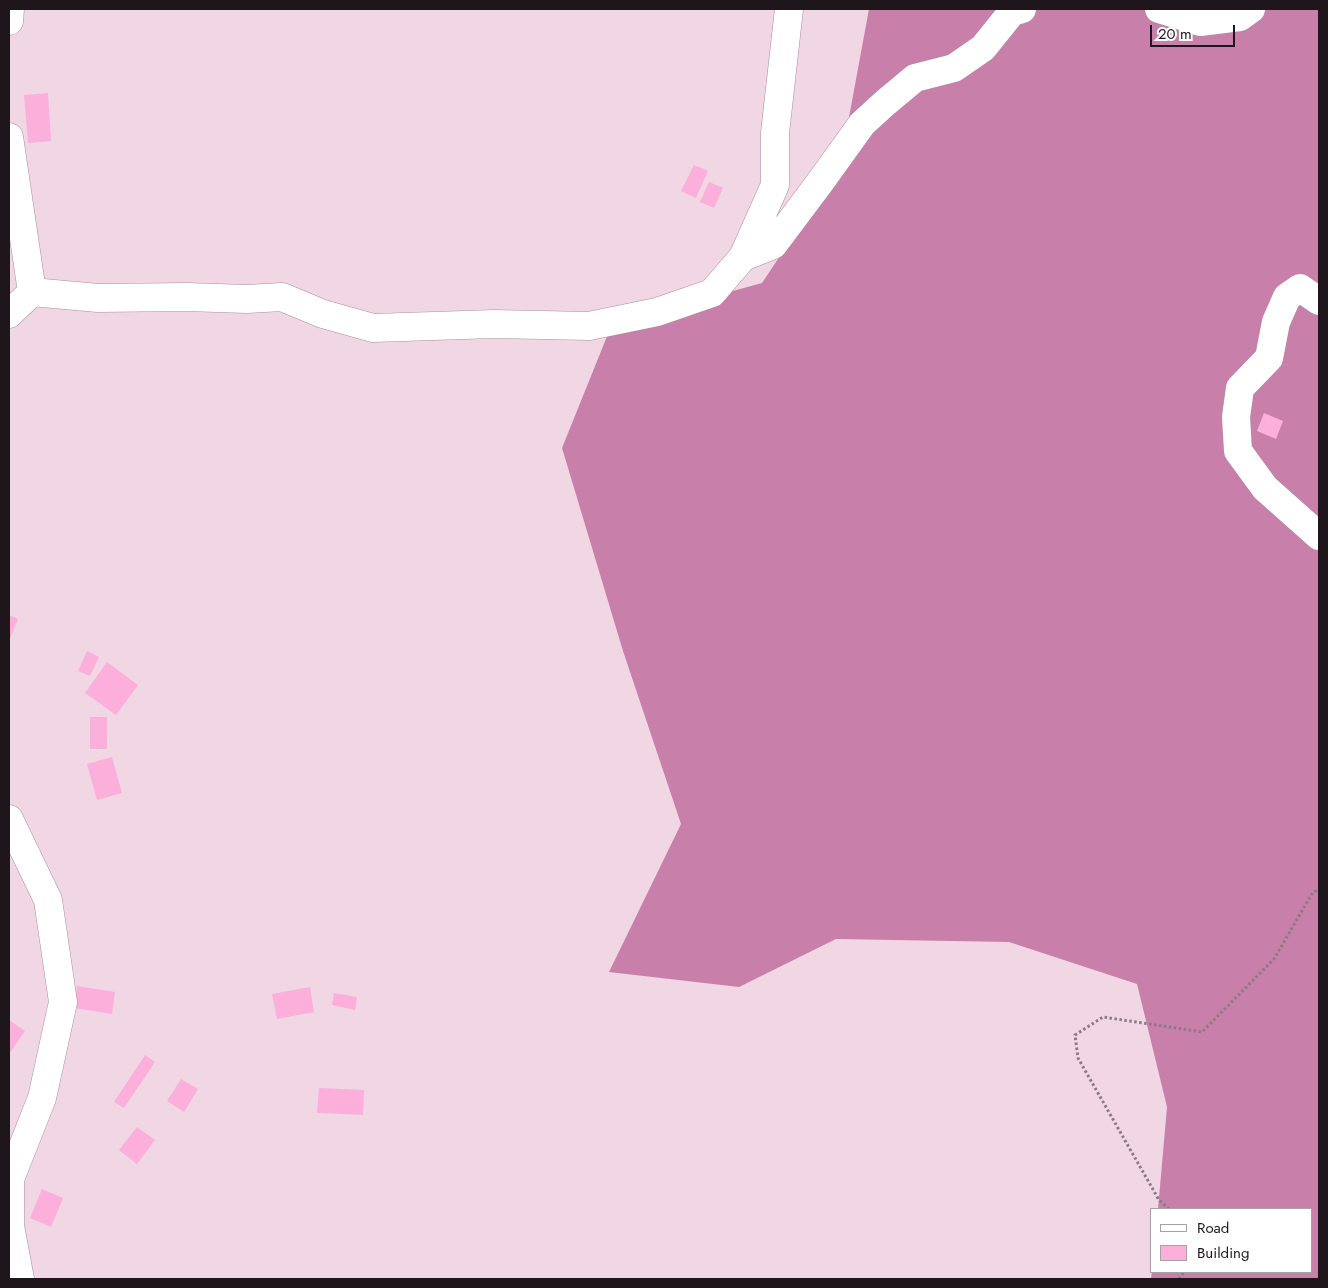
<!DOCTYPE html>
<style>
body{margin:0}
#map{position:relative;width:1328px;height:1288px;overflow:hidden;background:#f1d6e4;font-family:Jost,sans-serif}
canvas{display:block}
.frame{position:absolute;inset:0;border:10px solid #1f161b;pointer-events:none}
.legend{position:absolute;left:1150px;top:1208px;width:162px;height:65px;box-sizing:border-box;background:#fff;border:1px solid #a5a2a4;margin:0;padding:6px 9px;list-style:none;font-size:15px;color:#1f161b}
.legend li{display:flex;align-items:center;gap:10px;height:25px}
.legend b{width:25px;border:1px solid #a5a2a4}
.scale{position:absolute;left:1150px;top:25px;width:85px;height:22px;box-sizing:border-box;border:2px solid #1f161b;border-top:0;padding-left:6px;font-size:15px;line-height:18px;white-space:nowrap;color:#1f161b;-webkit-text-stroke:4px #fff;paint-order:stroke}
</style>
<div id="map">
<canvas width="1328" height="1288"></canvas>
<div class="frame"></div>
<ul class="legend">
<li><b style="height:6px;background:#fff"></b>Road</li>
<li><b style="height:14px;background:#fbafda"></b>Building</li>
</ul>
<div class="scale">20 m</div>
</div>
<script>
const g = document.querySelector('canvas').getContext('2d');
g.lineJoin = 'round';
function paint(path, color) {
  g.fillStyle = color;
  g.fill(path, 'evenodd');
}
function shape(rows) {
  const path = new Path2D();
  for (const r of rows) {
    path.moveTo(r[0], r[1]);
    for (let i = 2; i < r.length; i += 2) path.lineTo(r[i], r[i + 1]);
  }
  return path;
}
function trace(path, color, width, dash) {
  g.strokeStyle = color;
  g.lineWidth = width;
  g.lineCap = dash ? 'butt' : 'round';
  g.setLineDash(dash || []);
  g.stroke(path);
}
paint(shape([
 [869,9,1319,9,1319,1279,1151,1279,1152,1270,1152,1272,1312,1272,1312,1209,1158,1209,1167,1107,1137,984,1009,942,836,939,739,987,609,972,681,824,623,651,562,448,612,324,762,283,840,166]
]), '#c880aa');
paint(shape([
 [48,93,51,141,28,143,24,95],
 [694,165,708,171,696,198,681,191],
 [709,182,723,188,714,208,700,202],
 [1264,413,1283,421,1276,439,1257,431],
 [9,615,18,619,9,641],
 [87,651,99,657,90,676,78,671],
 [107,662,138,685,116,715,85,693],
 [90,717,107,717,107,749,90,749],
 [112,757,122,793,97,800,87,764],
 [77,986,115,992,112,1014,74,1008],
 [310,987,314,1012,277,1019,272,994],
 [334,993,357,997,355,1010,332,1005],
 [9,1020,25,1031,9,1054],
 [145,1055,155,1062,124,1108,114,1102],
 [181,1079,198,1089,184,1112,167,1101],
 [319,1088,364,1090,363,1115,317,1113],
 [137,1127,155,1140,137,1164,119,1150],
 [42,1189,63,1198,51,1227,30,1218]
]), '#fbafda');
const minor = shape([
 [1159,9,1200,22,1240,17,1251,9],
 [9,21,10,9],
 [9,137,32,292,9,314],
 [743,257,773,245,821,181,862,124,885,103,915,78,954,68,983,48,1012,12,1022,9],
 [32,292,98,298,187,297,247,299,282,297,323,314,373,328,494,324,589,326,657,312,712,293,743,257,775,185,775,133,789,9],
 [1319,301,1300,288,1287,297,1276,322,1269,358,1240,388,1236,417,1238,451,1265,488,1319,536],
 [9,819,48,900,63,1002,42,1098,10,1179,10,1226,20,1279]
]);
trace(minor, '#a9909e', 29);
trace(shape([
 [1169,1209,1159,1200,1078,1058,1075,1035,1103,1017,1202,1032,1274,959,1313,892,1319,890],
 [1179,1279,1184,1272]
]), '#8c7a83', 3, [2.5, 2.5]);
trace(minor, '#fff', 28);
</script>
